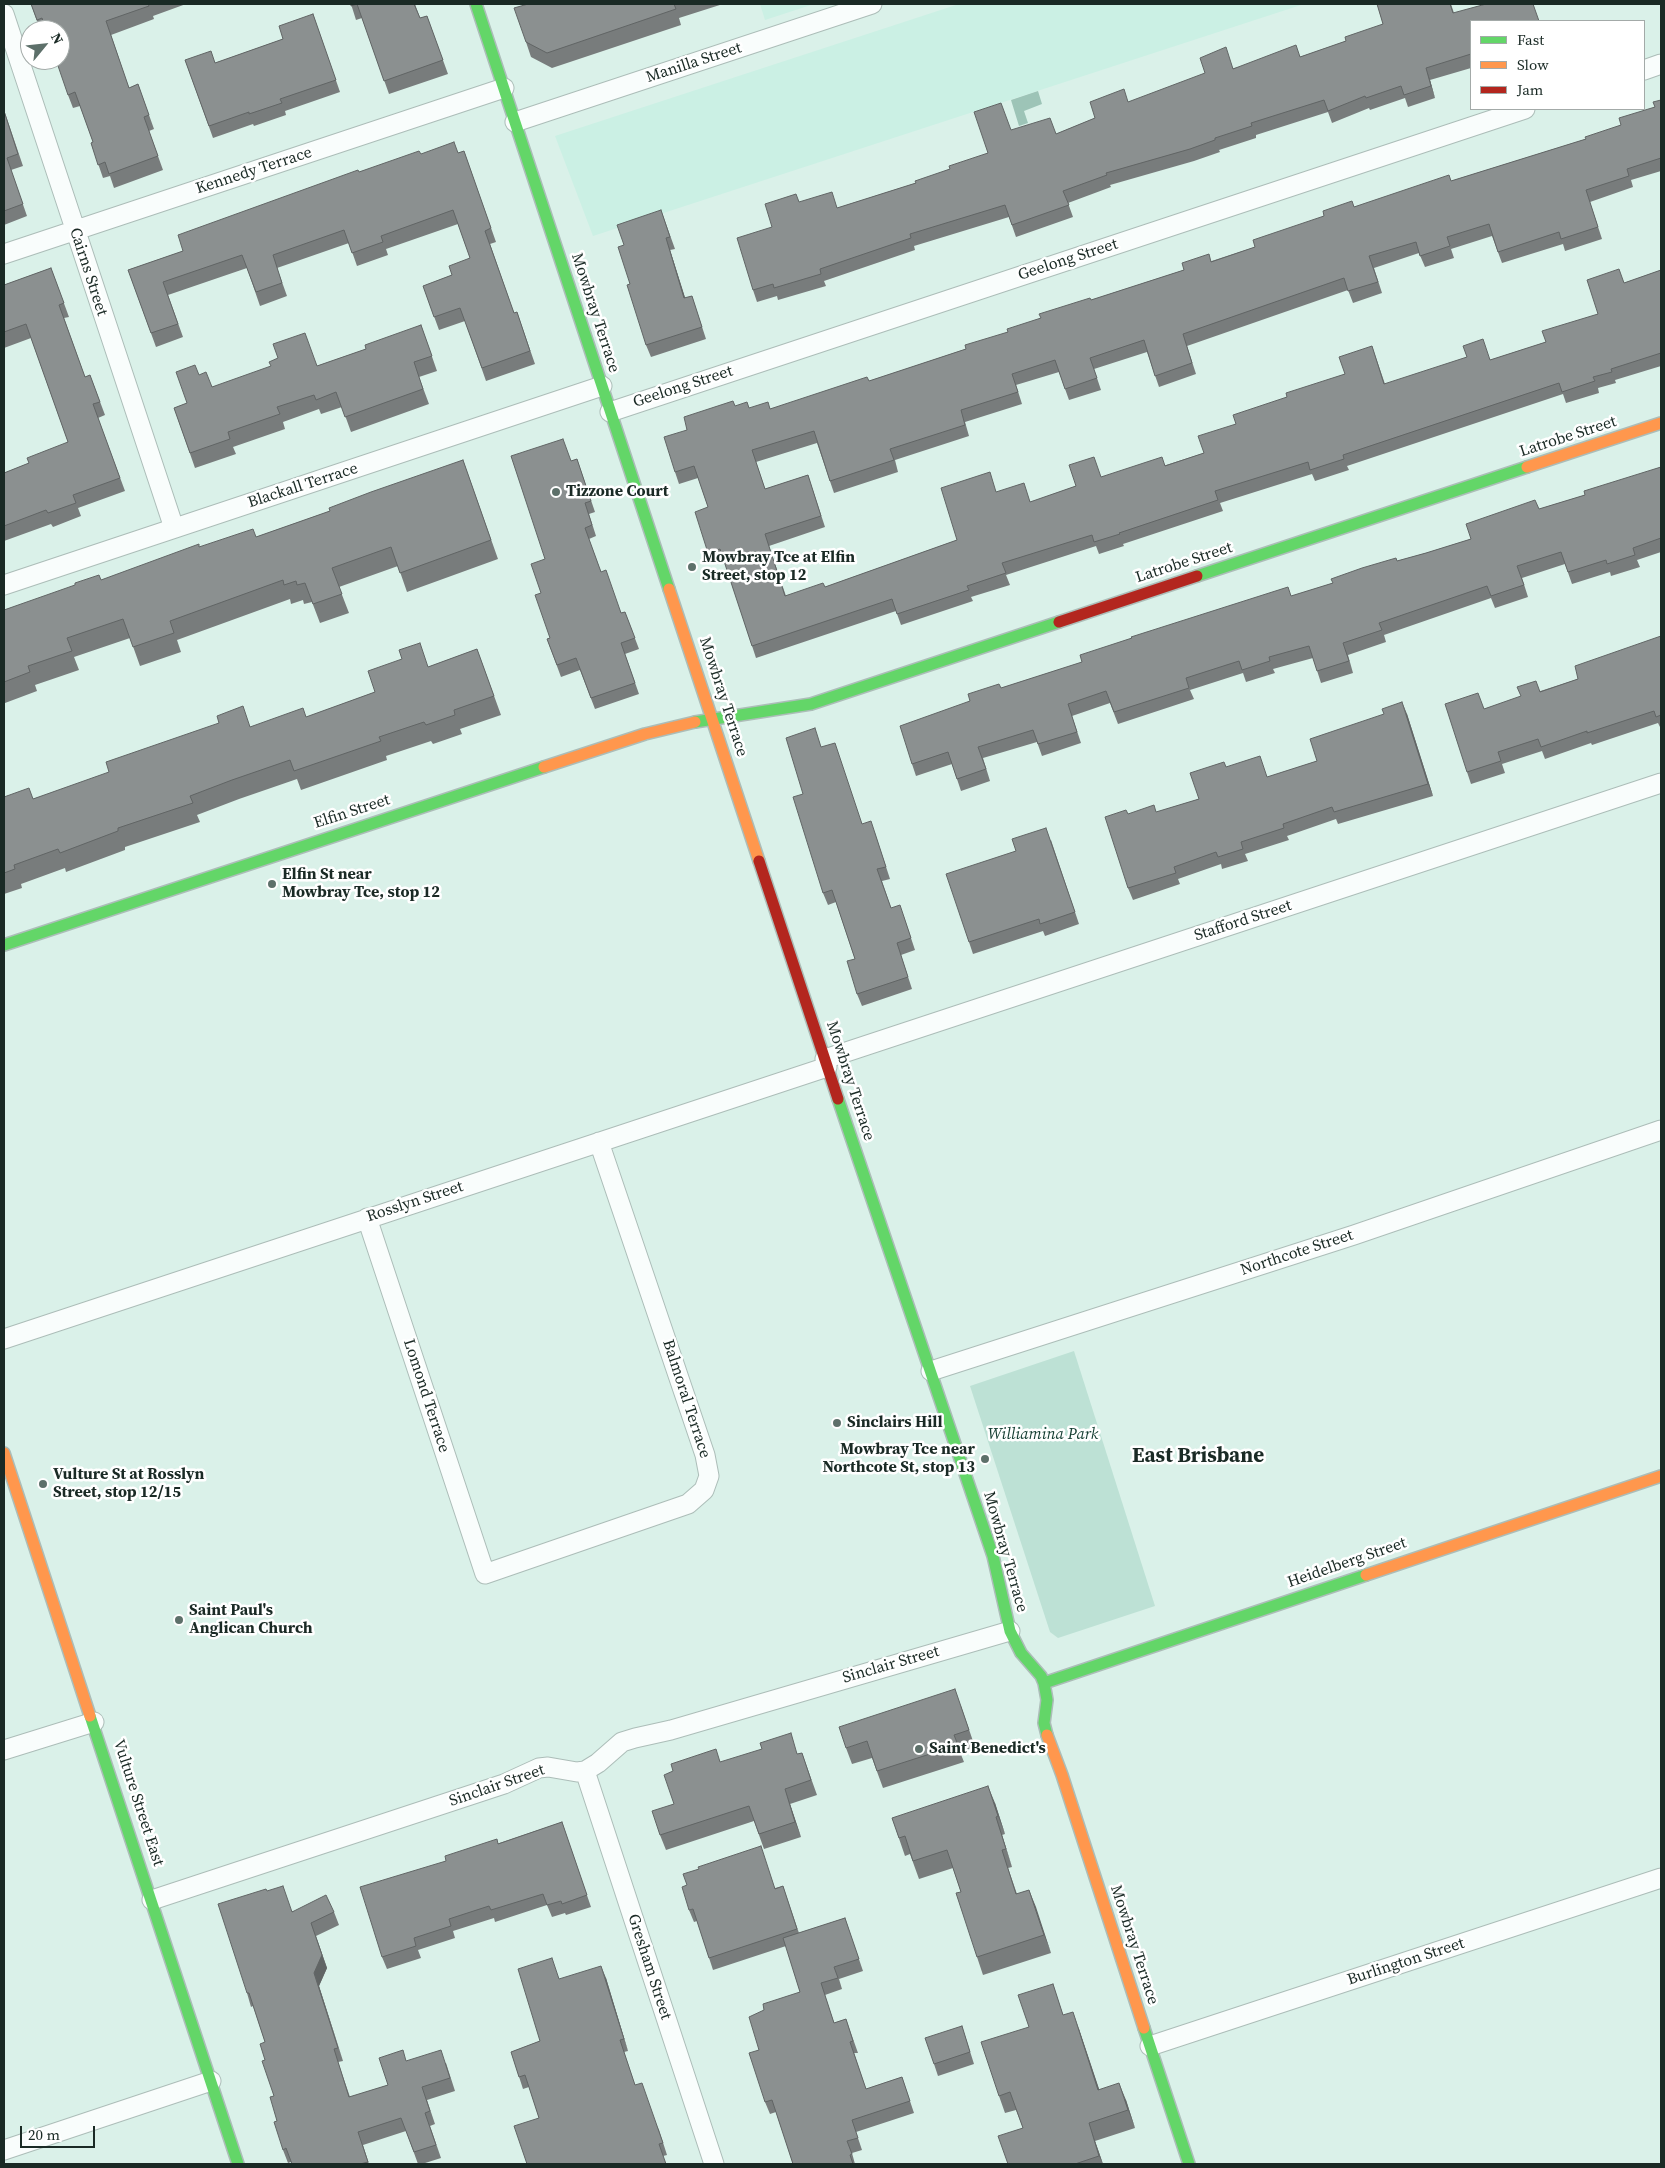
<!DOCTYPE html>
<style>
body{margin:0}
#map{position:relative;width:1665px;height:2168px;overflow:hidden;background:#daf1e9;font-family:"Source Serif 4",serif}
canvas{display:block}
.frame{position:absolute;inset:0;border:5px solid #1a2a25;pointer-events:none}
.legend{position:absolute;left:1470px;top:20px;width:175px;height:90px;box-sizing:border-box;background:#fff;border:1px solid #a3aaa8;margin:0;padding:6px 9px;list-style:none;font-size:15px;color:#1a2a25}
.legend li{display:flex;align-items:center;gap:10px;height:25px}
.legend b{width:25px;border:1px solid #a3aaa8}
.north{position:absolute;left:20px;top:20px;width:50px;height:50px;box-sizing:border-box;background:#fff;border:1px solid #a3aaa8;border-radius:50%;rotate:62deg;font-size:14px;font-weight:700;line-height:20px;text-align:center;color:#1a2a25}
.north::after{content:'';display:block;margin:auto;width:18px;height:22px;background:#5d706a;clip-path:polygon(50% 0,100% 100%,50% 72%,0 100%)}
.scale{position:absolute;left:20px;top:2126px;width:75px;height:22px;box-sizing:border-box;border:2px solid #1a2a25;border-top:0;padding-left:6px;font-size:15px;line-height:18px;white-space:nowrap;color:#1a2a25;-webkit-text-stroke:4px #fff;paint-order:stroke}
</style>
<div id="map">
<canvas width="1665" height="2168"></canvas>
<div class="frame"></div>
<ul class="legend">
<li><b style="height:6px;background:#63d668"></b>Fast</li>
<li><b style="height:6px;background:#ff974d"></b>Slow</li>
<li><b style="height:6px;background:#b3261e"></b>Jam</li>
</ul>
<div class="north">N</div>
<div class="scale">20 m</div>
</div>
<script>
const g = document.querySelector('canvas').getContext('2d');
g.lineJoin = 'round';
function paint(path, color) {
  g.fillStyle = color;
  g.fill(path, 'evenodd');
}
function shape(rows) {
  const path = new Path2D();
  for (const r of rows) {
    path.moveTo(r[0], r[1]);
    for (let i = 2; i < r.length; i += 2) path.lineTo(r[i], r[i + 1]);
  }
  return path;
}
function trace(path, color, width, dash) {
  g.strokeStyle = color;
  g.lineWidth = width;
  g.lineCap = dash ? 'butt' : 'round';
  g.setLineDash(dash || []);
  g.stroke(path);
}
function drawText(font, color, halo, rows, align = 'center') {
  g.font = font + ' "Source Serif 4",serif';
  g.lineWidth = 5;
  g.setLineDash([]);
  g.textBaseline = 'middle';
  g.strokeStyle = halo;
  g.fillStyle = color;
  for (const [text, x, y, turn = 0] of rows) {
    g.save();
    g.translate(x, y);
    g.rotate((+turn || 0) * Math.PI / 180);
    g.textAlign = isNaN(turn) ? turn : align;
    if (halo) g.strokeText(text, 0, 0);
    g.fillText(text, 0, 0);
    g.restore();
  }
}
paint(shape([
 [760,4,814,4,765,20],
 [959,4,1304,4,593,236,555,136]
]), '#cbf0e4');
paint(shape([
 [1074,1351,1155,1606,1058,1638,1050,1632,970,1386]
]), '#bde1d5');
paint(shape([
 [1038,91,1042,104,1024,111,1028,123,1019,126,1011,100]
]), '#9dc4b7');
const street = shape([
 [4,14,174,528],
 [1644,70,1661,64],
 [515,122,872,4],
 [4,254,504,88],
 [610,412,1525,109],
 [4,585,602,386],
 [825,1059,1661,783],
 [367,1218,485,1574,688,1504,704,1490,709,1476,705,1455,599,1142],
 [4,1339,827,1067],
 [931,1371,1354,1235,1661,1130],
 [4,1750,94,1722],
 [585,1771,714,2164],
 [152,1900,504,1784,539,1768,548,1767,577,1772,585,1771,598,1763,622,1742,635,1738,671,1730,1010,1631],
 [1150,2046,1661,1878],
 [4,2150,211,2081]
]);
const fast = shape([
 [476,4,669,589],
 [1197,576,1527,467],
 [695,722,811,704,1059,622],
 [4,945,544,767],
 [838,1099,993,1556,1010,1631,1021,1653,1041,1676,1044,1683,1047,1700,1044,1723,1047,1735],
 [1044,1683,1366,1575],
 [90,1716,238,2164],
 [1144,2028,1189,2164]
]);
const slow = shape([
 [1527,467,1661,423],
 [669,589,759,861],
 [544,767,645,734,695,722],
 [4,1453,90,1716],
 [1366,1575,1661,1476],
 [1047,1735,1062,1775,1144,2028]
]);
const jam = shape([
 [1059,622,1197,576],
 [759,861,838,1099]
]);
trace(street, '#acbdb8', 21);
trace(fast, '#acbdb8', 14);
trace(slow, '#acbdb8', 14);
trace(jam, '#acbdb8', 14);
trace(street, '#f9fdfc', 19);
trace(fast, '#63d668', 11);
trace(slow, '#ff974d', 11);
trace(jam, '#b3261e', 11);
paint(shape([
 [31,4,186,4,153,16,154,19,111,35,129,88,138,84,154,129,149,131,163,170,114,188,110,176,103,178,91,143,93,142,80,106,73,108,68,95,60,30,40,30],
 [351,4,415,4,420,18,427,16,448,74,389,94,362,18,356,20],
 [528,4,723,4,679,18,681,25,552,68,531,57,526,42],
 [1377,4,1451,4,1454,13,1471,21,1471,68,1430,80,1435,98,1408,107,1405,98,1370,110,1369,108,1332,123,1328,112,1256,135,1256,138,1219,150,1220,152,1194,161,1110,185,1111,187,1068,203,1073,217,1016,237,1009,217,914,246,915,250,824,281,826,286,778,300,777,296,757,302,753,290,772,227,799,202,837,208,916,183,988,153,1011,130,1056,134,1095,118,1129,102,1234,68,1300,57,1346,41,1383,24],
 [313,14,340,92,285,111,286,115,254,126,253,124,213,138,185,60,215,63,283,39],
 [1661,100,1661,171,1631,180,1633,187,1590,202,1602,239,1565,251,1563,244,1502,263,1492,236,1451,249,1454,258,1425,267,1419,253,1374,268,1382,293,1353,303,1348,290,1187,346,1196,374,1159,387,1147,352,1094,369,1101,390,1069,400,1059,372,1016,385,1022,404,965,422,969,436,895,460,898,472,834,493,817,443,756,462,765,489,808,475,825,527,769,546,786,596,825,587,957,540,997,492,1031,502,1101,477,1166,465,1204,453,1236,424,1287,397,1345,374,1372,346,1385,384,1490,360,1546,342,1598,314,1624,283,1661,270,1661,366,1615,380,1616,383,1598,388,1599,393,1566,403,1563,394,1347,466,1349,470,1315,481,1312,474,1220,503,1223,511,1123,544,1124,546,1099,554,1096,546,1006,575,1010,585,971,597,973,601,901,625,896,611,756,658,724,560,712,564,708,553,708,507,698,478,679,484,675,472,687,430,735,406,750,408,770,409,869,381,966,349,1008,332,1091,300,1255,247,1354,207,1451,181,1586,139,1621,125,1655,107],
 [4,110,23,166,11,170,27,216,4,225],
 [464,151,496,242,490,244,514,313,517,312,535,364,486,381,465,321,439,330,423,286,452,275,470,258,458,224,386,249,388,255,357,266,349,243,277,268,287,296,260,306,247,268,168,295,183,337,156,347,128,270,183,251,359,172,421,154,458,153],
 [661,210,675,249,670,250,685,298,692,296,706,339,651,357,646,345,630,284,624,245],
 [51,268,69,317,64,318,85,377,90,375,105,415,98,418,125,491,78,508,81,516,53,527,51,524,4,541,4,473,29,463,68,442,31,338,4,348,4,285],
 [421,325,437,371,419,377,429,404,351,432,342,407,321,414,319,409,283,422,285,429,233,447,236,454,195,468,174,408,187,403,199,375,212,387,317,366,366,349],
 [577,459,595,512,589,514,596,536,589,539,601,572,621,613,625,612,639,649,625,654,639,694,595,709,580,670,561,677,547,639,550,638,545,559,571,461],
 [463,460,498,559,407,592,398,566,339,587,349,613,320,623,312,602,304,604,303,600,291,604,290,599,177,640,181,652,140,666,130,638,74,657,79,670,35,685,37,691,5,703,4,699,4,610,101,580,199,547,256,537,330,511],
 [1661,467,1661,552,1637,560,1640,567,1611,576,1610,572,1572,584,1565,564,1522,578,1528,597,1495,608,1491,598,1384,635,1386,642,1348,655,1353,673,1321,683,1313,658,1273,669,1275,673,1246,682,1243,673,1190,690,1194,699,1118,724,1110,703,1072,716,1081,743,1042,756,1037,742,983,758,990,781,961,791,952,764,916,776,912,764,970,701,1001,688,1333,583,1397,561,1426,553,1471,539,1539,509,1585,495],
 [1661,636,1661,729,1658,723,1592,745,1591,743,1545,759,1542,751,1502,764,1505,773,1471,784,1467,772,1484,709,1578,679],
 [477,649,501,715,460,729,462,734,433,744,431,741,386,756,387,760,301,790,297,779,239,799,197,815,200,822,125,847,125,850,66,872,65,868,21,884,22,888,4,894,4,797,33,799,251,727,307,717,375,692,428,667],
 [1407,714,1433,796,1338,824,1336,819,1287,836,1289,840,1245,854,1248,861,1222,869,1221,864,1178,879,1180,884,1133,900,1128,888,1157,812,1199,799,1226,767,1268,777,1317,761],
 [822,747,862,824,875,833,890,879,882,881,891,908,904,917,915,950,901,955,912,989,862,1006,857,994,855,959,836,902,828,905,823,893,803,794],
 [1051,840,1079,924,1045,936,1043,931,973,954,969,942],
 [961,1706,975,1747,960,1752,964,1762,883,1788,872,1758,852,1764,846,1748],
 [802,1753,817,1795,790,1804,801,1837,764,1849,754,1821,666,1850,660,1835,674,1804,720,1762,798,1754],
 [995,1803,1005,1834,1002,1835,1012,1867,1008,1868,1017,1894,1029,1890,1051,1953,983,1975,977,1957,961,1892,953,1868,919,1879,910,1854,905,1856,892,1818],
 [562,1822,591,1907,566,1915,565,1913,552,1917,547,1905,495,1922,494,1918,453,1931,455,1938,418,1950,421,1958,387,1969,382,1957,446,1861],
 [783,1886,799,1933,845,1918,863,1971,839,1979,842,1989,825,1995,834,2023,846,2019,858,2053,854,2053,866,2089,902,2077,914,2113,856,2132,862,2150,852,2153,855,2164,793,2164,776,2112,770,2114,765,2102,759,2050,764,2010,800,1992,786,1946,713,1970,697,1921,694,1922,689,1910],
 [292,1911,334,1912,339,1925,316,1936,327,1968,319,1986,343,2061,338,2062,350,2097,388,2085,407,2061,446,2063,455,2091,427,2100,435,2124,430,2126,441,2158,422,2164,418,2164,406,2131,363,2145,369,2164,292,2164,291,2162,288,2163,283,2150,277,2121,274,2096,265,2060,265,2042,253,2006,251,2007,247,1993],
 [606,1978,628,2051,624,2052,635,2085,659,2130,667,2155,663,2156,539,2118,529,2087,523,2089,511,2052,540,2041,559,1979],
 [1053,1984,1063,2015,1079,2029,1099,2089,1126,2100,1135,2128,1095,2141,1103,2164,1008,2164,1023,2128,1016,2110,1005,2113,999,2096,1029,2027],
 [962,2026,974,2064,938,2076,934,2064]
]), '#787c7c');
paint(shape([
 [1426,68,1430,80,1435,98,1431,86],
 [666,238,670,250,689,310,684,298],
 [1402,702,1407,714,1433,796,1428,784],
 [988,1786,995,1803,1005,1834,998,1816],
 [785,1789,801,1837,795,1822],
 [996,1817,1002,1835,1012,1867,1006,1849],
 [1029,1890,1036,1907,1051,1953,1044,1935],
 [311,1923,327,1968,319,1986,343,2061,314,1973],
 [601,1966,606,1978,628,2051,624,2039],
 [1073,2012,1079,2029,1105,2107,1098,2090],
 [1119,2083,1126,2100,1135,2128,1128,2110],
 [1089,2123,1095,2141,1103,2164,1099,2156]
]), '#616565');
const building = shape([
 [31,4,148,4,149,6,106,21,129,88,138,84,149,115,144,117,158,156,109,174,105,162,98,165,91,143,93,142,75,92,68,95,56,60,60,60,60,30,46,30,42,18,37,20,31,4],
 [351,4,414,4,420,18,427,16,443,60,384,81,357,4,351,6,351,4],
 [528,4,674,4,676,9,547,53,526,42,514,8,528,4],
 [1377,4,1450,4,1453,13,1486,4,1533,4,1539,21,1471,21,1471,54,1426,68,1431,86,1404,95,1401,86,1366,98,1365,96,1328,111,1324,100,1251,123,1252,126,1215,138,1215,140,1190,149,1106,173,1107,175,1063,191,1069,205,1012,225,1005,205,910,234,911,238,820,269,821,274,774,288,773,284,753,290,737,238,772,227,765,204,796,194,799,202,832,192,837,208,916,183,915,181,950,169,949,166,988,153,974,112,1001,103,1011,130,1050,118,1056,134,1095,118,1090,102,1124,89,1128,102,1205,73,1200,58,1226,47,1233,69,1296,45,1300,57,1346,41,1345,37,1383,24,1377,4],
 [313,14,336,80,280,99,282,103,249,114,249,112,209,126,185,60,211,51,215,63,283,39,279,26,313,14],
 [1661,100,1661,158,1627,169,1629,176,1586,190,1598,227,1561,239,1559,232,1498,252,1489,224,1447,237,1450,246,1420,256,1416,242,1369,256,1378,282,1348,291,1344,278,1183,334,1192,363,1155,376,1144,340,1090,358,1097,378,1065,389,1055,360,1012,374,1018,392,961,410,965,425,890,449,894,460,830,481,814,431,752,450,765,489,808,475,821,516,765,534,785,596,823,583,825,587,957,540,941,488,990,472,996,492,1024,483,1030,502,1076,486,1069,465,1094,457,1101,477,1162,457,1165,466,1204,453,1198,436,1236,424,1233,415,1287,397,1286,393,1345,374,1339,357,1372,346,1384,384,1467,357,1463,346,1483,339,1490,360,1546,342,1542,331,1598,314,1587,280,1619,269,1624,283,1661,270,1661,353,1611,369,1612,372,1593,377,1595,381,1562,392,1559,383,1343,455,1344,459,1310,470,1308,462,1215,491,1218,500,1119,533,1120,534,1094,542,1092,535,1002,563,1006,573,967,586,969,590,897,614,892,599,752,646,720,549,708,553,695,512,708,507,694,466,675,472,664,437,687,430,684,417,733,401,735,406,747,402,749,408,768,402,770,409,867,377,869,381,966,349,965,345,1008,332,1007,329,1041,318,1039,314,1090,298,1091,300,1184,270,1182,263,1209,254,1211,262,1255,247,1253,240,1324,216,1323,211,1352,201,1354,207,1449,175,1451,181,1586,139,1585,137,1621,125,1619,118,1655,107,1653,102,1661,100],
 [4,111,18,154,7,158,23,204,4,211,4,111],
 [454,142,458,153,464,151,491,228,485,231,514,313,517,312,530,351,482,368,460,308,434,317,423,286,452,275,449,266,470,258,453,210,381,236,383,242,352,253,344,230,273,255,282,283,256,292,242,255,163,282,178,324,151,333,128,270,183,251,178,235,358,170,359,172,419,151,421,154,454,142],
 [661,210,670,237,666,238,684,298,692,296,702,327,646,345,627,285,630,284,618,247,624,245,617,225,661,210],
 [51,268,64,303,59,305,85,377,90,375,100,402,93,404,120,478,73,495,76,503,48,513,46,510,4,526,4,473,29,463,27,458,68,442,26,324,4,332,4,285,51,268],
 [421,325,432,356,414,362,423,389,345,417,336,392,316,400,314,395,277,407,280,414,228,432,230,439,190,453,174,408,187,403,176,372,195,365,199,375,206,372,212,387,271,366,269,362,278,358,273,344,305,333,317,366,366,349,365,345,421,325],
 [563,439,571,461,577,459,591,501,585,503,592,525,585,528,601,572,606,570,621,613,625,612,635,638,621,643,635,683,591,698,576,658,557,665,547,639,550,638,535,595,541,593,531,564,545,559,511,456,563,439],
 [463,460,491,540,400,573,391,547,332,568,342,594,313,604,305,583,297,585,296,581,284,585,283,580,170,621,174,633,133,647,123,619,67,638,72,651,28,666,30,672,4,682,4,610,75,585,75,583,99,575,101,580,199,544,199,547,253,529,256,537,330,511,329,508,371,492,463,460],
 [1661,467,1661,538,1633,548,1635,555,1607,564,1606,560,1568,572,1561,552,1517,566,1524,585,1491,596,1487,586,1379,623,1382,630,1343,643,1349,661,1317,671,1309,646,1269,657,1270,661,1242,670,1239,661,1186,678,1189,688,1114,712,1106,691,1068,704,1077,732,1038,744,1033,730,978,747,986,769,957,779,948,752,912,764,900,726,970,701,968,694,999,684,1001,688,1082,662,1080,655,1132,638,1131,637,1288,587,1291,596,1333,583,1331,579,1362,568,1396,558,1397,561,1426,553,1471,539,1466,524,1535,500,1539,509,1585,495,1584,491,1661,467],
 [1661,636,1661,715,1656,717,1654,711,1587,733,1587,731,1541,747,1538,739,1498,752,1501,761,1467,772,1445,704,1478,693,1484,709,1521,696,1517,687,1536,681,1540,692,1578,679,1575,666,1661,636],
 [420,643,428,667,477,649,494,696,454,710,455,715,426,725,424,722,379,737,381,741,294,771,290,760,232,780,190,796,193,803,118,828,118,831,60,853,58,849,14,865,15,869,4,873,4,797,29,788,33,799,109,772,106,762,219,723,217,716,243,706,250,727,303,708,306,717,375,692,368,671,402,659,399,650,420,643],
 [1402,702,1428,784,1334,812,1332,807,1283,824,1284,828,1241,842,1243,849,1218,857,1216,852,1174,867,1176,873,1128,888,1105,817,1126,810,1128,814,1154,805,1156,812,1199,799,1190,773,1224,762,1226,767,1260,756,1267,777,1317,761,1310,739,1384,714,1382,709,1402,702],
 [815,728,821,747,835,743,862,824,871,821,886,867,877,869,891,908,900,905,911,938,897,943,908,977,857,994,847,961,855,959,832,890,823,893,793,797,803,794,786,738,815,728],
 [1046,828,1075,912,1040,924,1039,919,969,942,946,874,1016,851,1012,839,1046,828],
 [955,1689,969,1730,954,1735,958,1745,877,1771,867,1741,846,1748,839,1727,955,1689],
 [791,1733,797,1754,802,1753,811,1780,785,1789,795,1822,759,1834,749,1806,660,1835,652,1811,674,1804,664,1775,673,1771,671,1764,716,1749,720,1762,762,1749,760,1743,791,1733],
 [988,1786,998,1816,996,1817,1006,1849,1002,1850,1016,1894,1029,1890,1044,1935,977,1957,956,1893,961,1892,947,1850,913,1861,905,1836,899,1838,892,1818,988,1786],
 [562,1822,587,1895,562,1904,561,1901,547,1905,543,1894,491,1910,489,1906,449,1919,451,1926,414,1938,416,1946,382,1957,360,1887,446,1861,445,1856,497,1839,498,1844,562,1822],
 [761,1846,775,1889,783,1886,797,1929,709,1958,693,1909,689,1910,682,1887,687,1885,683,1874,699,1869,698,1867,761,1846],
 [283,1886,292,1912,326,1895,334,1912,311,1923,322,1955,314,1973,338,2048,334,2049,349,2097,388,2085,379,2058,403,2050,406,2061,441,2050,450,2078,422,2087,430,2111,425,2113,436,2145,414,2152,401,2118,358,2132,368,2162,360,2164,292,2164,286,2148,283,2150,274,2122,277,2121,270,2097,274,2096,262,2061,265,2060,260,2044,265,2042,249,1993,247,1993,218,1904,266,1889,267,1891,283,1886],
 [845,1918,859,1959,834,1967,838,1978,821,1983,834,2023,846,2019,853,2041,850,2042,866,2089,902,2077,910,2101,852,2120,858,2138,847,2141,852,2154,850,2155,853,2164,793,2164,772,2100,765,2102,749,2053,759,2050,749,2017,764,2010,763,2004,800,1992,783,1938,845,1918],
 [552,1958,559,1979,601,1966,624,2039,620,2040,635,2085,642,2083,663,2143,659,2144,666,2164,527,2164,514,2126,539,2118,525,2075,519,2077,511,2052,540,2041,518,1969,552,1958],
 [1053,1984,1063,2015,1073,2012,1098,2090,1119,2083,1128,2110,1089,2123,1099,2156,1075,2164,1008,2164,998,2136,1023,2128,1010,2092,999,2096,981,2042,1029,2027,1018,1995,1053,1984],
 [962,2026,970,2052,934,2064,925,2038,962,2026]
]);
paint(building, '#8b9090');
trace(building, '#616565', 1);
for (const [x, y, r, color] of [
 [556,492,5,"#5d706a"],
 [692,567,5,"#5d706a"],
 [272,884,5,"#5d706a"],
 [837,1423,5,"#5d706a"],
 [985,1459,5,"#5d706a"],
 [43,1484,5,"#5d706a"],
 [179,1620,5,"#5d706a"],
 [919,1749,5,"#5d706a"]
]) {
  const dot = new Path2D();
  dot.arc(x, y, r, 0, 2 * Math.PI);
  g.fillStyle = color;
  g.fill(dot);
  trace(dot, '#fff', 2);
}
drawText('16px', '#1a2a25', '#fff', [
 ["Manilla Street",694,63,-18],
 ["Kennedy Terrace",254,171,-18],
 ["Geelong Street",1068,260,-18],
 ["Cairns Street",88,272,72],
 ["Mowbray Terrace",595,313,72],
 ["Geelong Street",683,387,-18],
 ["Latrobe Street",1568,437,-18],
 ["Blackall Terrace",303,486,-18],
 ["Latrobe Street",1184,563,-18],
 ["Mowbray Terrace",723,697,72],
 ["Elfin Street",352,812,-18],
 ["Stafford Street",1243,921,-18],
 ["Mowbray Terrace",850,1081,72],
 ["Rosslyn Street",415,1202,-18],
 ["Northcote Street",1297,1253,-18],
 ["Lomond Terrace",426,1396,72],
 ["Balmoral Terrace",686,1399,72],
 ["Mowbray Terrace",1005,1552,74],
 ["Heidelberg Street",1347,1563,-19],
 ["Sinclair Street",891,1665,-16],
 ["Sinclair Street",497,1786,-19],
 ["Vulture Street East",138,1803,72],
 ["Mowbray Terrace",1134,1945,72],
 ["Burlington Street",1406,1962,-18],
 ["Gresham Street",649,1967,72]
]);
drawText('bold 16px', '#1a2a25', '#fff', [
 ["Tizzone Court",566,492],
 ["Mowbray Tce at Elfin",702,558],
 ["Street, stop 12",702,576],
 ["Elfin St near",282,875],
 ["Mowbray Tce, stop 12",282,893],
 ["Sinclairs Hill",847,1423],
 ["Mowbray Tce near",975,1450,"right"],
 ["Northcote St, stop 13",975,1468,"right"],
 ["Vulture St at Rosslyn",53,1475],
 ["Street, stop 12/15",53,1493],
 ["Saint Paul's",189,1611],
 ["Anglican Church",189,1629],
 ["Saint Benedict's",929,1749]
], 'left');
drawText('italic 16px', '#133d31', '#fff', [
 ["Williamina Park",1043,1435]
]);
drawText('bold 21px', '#1a2a25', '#fff', [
 ["East Brisbane",1198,1457]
]);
</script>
